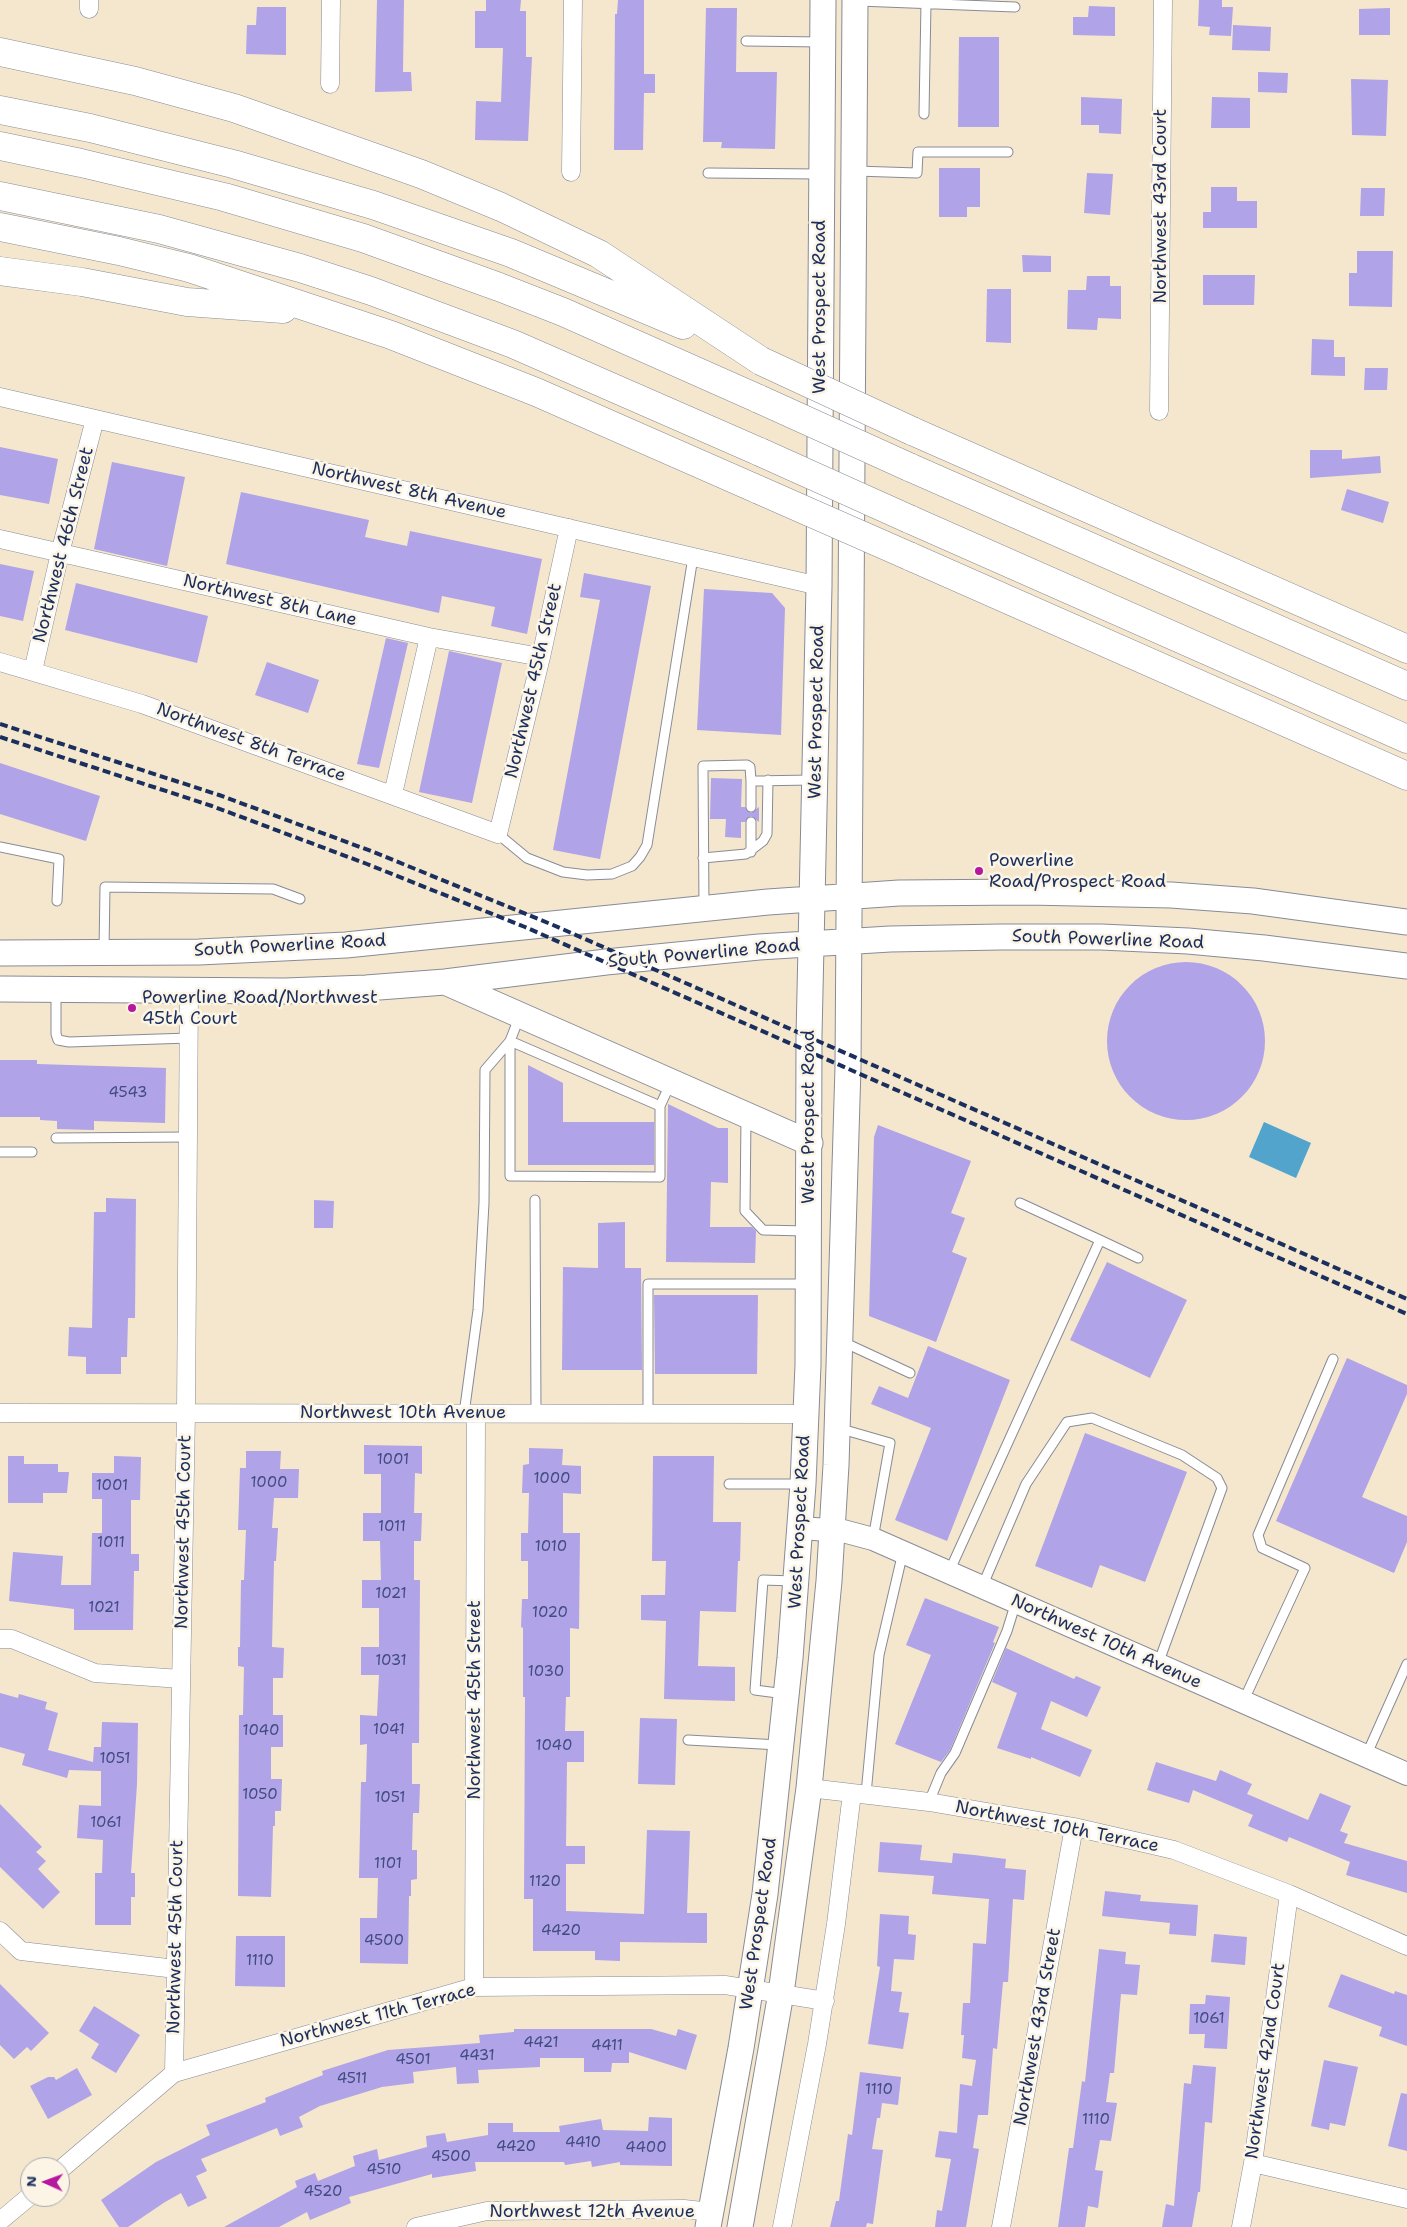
<!DOCTYPE html>
<style>
body{margin:0}
#map{position:relative;width:1407px;height:2227px;overflow:hidden;background:#f4e7cd;font-family:"Shantell Sans",sans-serif}
canvas{display:block}
.north{position:absolute;left:20px;top:2157px;width:50px;height:50px;box-sizing:border-box;background:#fcf5e5;border:1px solid #a2a6af;border-radius:50%;rotate:272deg;font-size:14px;font-weight:700;line-height:20px;text-align:center;color:#1b2f5e}
.north::after{content:'';display:block;margin:auto;width:18px;height:22px;background:#b5179e;clip-path:polygon(50% 0,100% 100%,50% 72%,0 100%)}
</style>
<div id="map">
<canvas width="1407" height="2227"></canvas>
<div class="north">N</div>
</div>
<script>
const g = document.querySelector('canvas').getContext('2d');
g.lineJoin = 'round';
function paint(path, color) {
  g.fillStyle = color;
  g.fill(path, 'evenodd');
}
function shape(rows) {
  const path = new Path2D();
  for (const r of rows) {
    if (r.length === 3) {
      path.moveTo(r[0] + r[2], r[1]);
      path.arc(r[0], r[1], r[2], 0, 2 * Math.PI);
      continue;
    }
    path.moveTo(r[0], r[1]);
    for (let i = 2; i < r.length; i += 2) path.lineTo(r[i], r[i + 1]);
  }
  return path;
}
function trace(path, color, width, dash) {
  g.strokeStyle = color;
  g.lineWidth = width;
  g.lineCap = dash ? 'butt' : 'round';
  g.setLineDash(dash || []);
  g.stroke(path);
}
function drawText(font, color, halo, rows, align = 'center') {
  g.font = font + ' "Shantell Sans",sans-serif';
  g.lineWidth = 5;
  g.setLineDash([]);
  g.textBaseline = 'middle';
  g.strokeStyle = halo;
  g.fillStyle = color;
  for (const [text, x, y, turn = 0] of rows) {
    g.save();
    g.translate(x, y);
    g.rotate((+turn || 0) * Math.PI / 180);
    g.textAlign = isNaN(turn) ? turn : align;
    if (halo) g.strokeText(text, 0, 0);
    g.fillText(text, 0, 0);
    g.restore();
  }
}
paint(shape([
 [1264,1122,1311,1143,1296,1178,1249,1157]
]), '#52a4cd');
paint(shape([
 [377,0,404,0,403,72,411,72,412,91,375,92],
 [486,0,521,0,520,11,526,11,526,57,532,57,528,141,475,140,476,101,501,102,503,48,475,48,475,11,486,11],
 [618,0,644,0,644,74,655,74,655,93,644,93,643,150,614,150,615,14,617,14],
 [1199,0,1222,0,1222,7,1233,7,1231,36,1209,35,1210,27,1198,26],
 [1089,6,1115,7,1115,36,1073,35,1073,17,1088,17],
 [257,7,286,7,286,55,246,54,247,25,256,25],
 [706,8,737,8,736,72,777,72,775,149,721,148,722,142,703,142],
 [1390,8,1390,35,1359,35,1359,9],
 [1233,25,1271,27,1270,51,1232,50],
 [959,37,999,37,999,127,958,127],
 [1258,72,1288,73,1287,93,1258,92],
 [1351,79,1388,80,1386,136,1352,135],
 [1081,97,1122,99,1121,134,1099,133,1099,125,1081,125],
 [1212,97,1250,98,1250,128,1211,128],
 [939,168,980,168,980,207,967,207,967,217,939,217],
 [1087,173,1113,174,1110,215,1084,213],
 [1211,187,1237,187,1237,201,1257,201,1257,228,1203,228,1203,212,1211,212],
 [1361,188,1385,188,1384,216,1360,216],
 [1357,251,1393,251,1392,307,1349,306,1349,273,1357,273],
 [1022,255,1051,256,1051,272,1023,272],
 [1203,275,1255,275,1254,305,1203,305],
 [1087,276,1110,276,1110,286,1121,286,1121,319,1098,318,1097,330,1067,329,1068,290,1086,290],
 [987,289,1011,289,1011,343,986,342],
 [1312,339,1334,340,1334,357,1345,357,1345,376,1311,375],
 [1365,368,1388,368,1387,390,1364,390],
 [0,447,58,459,49,504,0,495],
 [1310,450,1342,450,1342,459,1380,456,1381,473,1310,478],
 [112,462,185,477,167,566,94,549],
 [1347,489,1389,502,1383,523,1341,510],
 [241,492,369,520,365,537,407,546,410,531,542,559,527,634,491,626,495,607,442,596,439,613,226,564],
 [0,564,34,571,23,621,0,616],
 [584,573,651,586,600,859,553,850,600,600,580,597],
 [76,583,208,616,197,663,65,630],
 [704,589,772,593,785,608,781,735,697,730],
 [386,638,408,643,379,768,357,764],
 [449,651,502,663,472,803,419,792],
 [267,662,319,680,308,713,255,695],
 [0,763,100,796,86,841,0,814],
 [711,778,742,779,741,807,745,807,751,813,759,807,759,822,751,816,745,822,741,822,741,838,725,837,726,819,710,819],
 [1186,1041,79],
 [0,1060,37,1060,37,1064,166,1068,165,1123,94,1121,94,1130,57,1129,57,1121,40,1120,40,1117,0,1117],
 [528,1065,563,1083,563,1122,654,1122,654,1165,528,1165],
 [668,1104,718,1128,728,1128,728,1183,711,1182,710,1227,752,1227,756,1231,755,1263,666,1262],
 [878,1125,971,1161,951,1213,965,1218,952,1252,967,1258,936,1342,869,1316,874,1137],
 [106,1198,136,1199,135,1318,128,1318,127,1357,121,1357,121,1374,86,1374,86,1357,68,1356,69,1327,92,1328,94,1212,106,1212],
 [314,1200,334,1201,333,1228,314,1228],
 [625,1222,625,1268,641,1268,642,1370,562,1370,563,1267,598,1268,598,1223],
 [1107,1262,1187,1300,1150,1378,1070,1340],
 [654,1295,758,1295,757,1374,655,1374],
 [928,1346,1010,1380,947,1541,895,1520,931,1428,871,1404,879,1386,908,1398],
 [1347,1358,1407,1385,1407,1394,1362,1497,1407,1516,1407,1542,1394,1573,1276,1521],
 [1085,1433,1187,1472,1145,1582,1100,1565,1092,1588,1035,1566],
 [364,1445,422,1446,422,1474,415,1473,414,1513,422,1513,421,1541,414,1541,414,1580,420,1580,419,1743,412,1743,412,1784,420,1784,419,1813,413,1813,412,1850,417,1850,417,1879,411,1880,411,1896,409,1896,408,1964,360,1963,360,1918,377,1918,378,1878,359,1878,361,1782,366,1782,367,1744,360,1745,360,1715,377,1716,379,1675,361,1675,361,1647,379,1647,379,1608,362,1608,362,1580,381,1580,380,1541,363,1541,363,1513,381,1513,381,1474,364,1474],
 [529,1448,563,1449,562,1465,581,1466,581,1494,563,1493,563,1533,580,1533,579,1629,570,1628,570,1697,566,1697,565,1731,584,1731,584,1762,567,1762,566,1846,585,1846,585,1864,566,1864,566,1911,644,1914,647,1830,690,1831,687,1913,707,1913,707,1943,620,1942,620,1961,595,1960,595,1951,533,1951,533,1899,524,1899,525,1697,523,1697,523,1628,521,1627,522,1599,528,1599,528,1561,521,1561,521,1533,528,1533,529,1493,522,1493,523,1465,529,1464],
 [246,1451,281,1451,280,1469,299,1469,298,1498,274,1498,272,1528,278,1528,276,1561,274,1561,272,1647,284,1648,283,1678,273,1678,273,1715,283,1715,283,1747,271,1747,271,1779,282,1779,281,1811,275,1811,275,1826,273,1826,271,1897,238,1896,239,1715,243,1715,244,1667,238,1666,238,1647,240,1647,241,1580,244,1580,246,1530,238,1530,240,1468,246,1468],
 [8,1456,24,1456,24,1464,58,1464,58,1472,69,1472,67,1493,43,1493,43,1503,8,1503],
 [114,1456,141,1457,140,1500,131,1500,131,1554,139,1554,139,1571,134,1571,133,1630,74,1630,74,1609,9,1601,13,1552,63,1556,61,1585,91,1585,92,1533,102,1533,102,1499,92,1499,92,1473,114,1473],
 [653,1456,714,1456,713,1522,741,1522,740,1561,738,1561,736,1612,700,1611,698,1666,735,1667,735,1701,664,1699,666,1621,641,1620,641,1595,665,1595,666,1561,652,1561],
 [925,1598,999,1627,993,1642,995,1643,950,1750,941,1762,895,1744,931,1655,906,1645],
 [1006,1648,1074,1679,1076,1676,1101,1687,1087,1717,1051,1701,1041,1729,1092,1750,1080,1777,1031,1757,1031,1759,997,1748,1017,1693,992,1682],
 [0,1693,18,1698,19,1694,47,1702,45,1709,58,1713,48,1750,93,1762,94,1747,101,1747,102,1722,138,1723,137,1784,131,1873,135,1873,135,1897,131,1897,131,1925,95,1925,95,1873,102,1873,103,1840,77,1838,79,1805,101,1806,101,1771,69,1770,67,1778,22,1765,25,1754,0,1747],
 [640,1718,677,1719,675,1785,638,1784],
 [1156,1762,1216,1781,1220,1770,1252,1784,1247,1794,1308,1820,1320,1793,1351,1806,1340,1831,1348,1834,1344,1843,1407,1861,1407,1893,1346,1875,1350,1862,1289,1837,1287,1842,1248,1826,1253,1815,1193,1790,1189,1803,1147,1790],
 [0,1804,42,1847,36,1852,46,1861,38,1869,60,1892,43,1909,0,1867],
 [880,1842,922,1845,920,1860,952,1863,953,1853,974,1855,1006,1859,1005,1868,1026,1870,1024,1900,1013,1899,1008,1982,1003,1982,997,2049,993,2048,988,2115,978,2115,973,2148,979,2149,966,2227,935,2227,937,2210,942,2211,951,2159,935,2157,939,2131,957,2133,960,2084,972,2086,976,2060,962,2058,964,2035,961,2035,963,2003,970,2003,973,1943,986,1944,989,1899,932,1894,934,1876,878,1872],
 [1105,1891,1141,1895,1140,1901,1198,1905,1196,1936,1169,1934,1170,1923,1102,1916],
 [880,1914,909,1916,908,1934,916,1935,914,1960,894,1959,891,1991,902,1992,899,2012,909,2013,903,2049,868,2044,880,1967,877,1966],
 [1214,1934,1247,1937,1245,1965,1211,1962],
 [236,1936,285,1936,285,1987,235,1986],
 [1099,1949,1126,1952,1125,1964,1140,1965,1137,1995,1121,1994,1114,2073,1110,2073,1106,2102,1117,2103,1111,2141,1100,2140,1095,2170,1103,2171,1098,2208,1088,2206,1085,2227,1058,2227,1069,2148,1073,2148,1082,2081,1085,2082],
 [1341,1974,1394,1994,1395,1991,1407,1995,1407,2046,1379,2036,1382,2027,1328,2007],
 [0,1984,49,2033,31,2051,27,2047,14,2059,0,2045],
 [1206,1995,1230,1997,1227,2049,1204,2048,1205,2034,1189,2034,1190,2004,1205,2004],
 [94,2006,140,2035,116,2073,91,2058,99,2044,79,2031],
 [514,2029,651,2029,676,2036,678,2029,697,2035,686,2070,629,2052,629,2063,612,2063,611,2072,584,2072,584,2058,540,2058,540,2067,478,2070,479,2083,457,2084,456,2067,413,2072,414,2083,382,2087,320,2106,299,2117,303,2127,280,2136,277,2128,201,2159,207,2171,196,2176,207,2198,188,2207,181,2193,165,2202,128,2227,119,2227,101,2200,156,2162,210,2135,206,2125,266,2102,265,2098,323,2075,322,2071,388,2050,480,2043,479,2035,514,2032],
 [1324,2060,1358,2067,1345,2126,1330,2123,1329,2130,1311,2126],
 [1193,2065,1216,2067,1212,2123,1205,2122,1200,2192,1198,2192,1192,2227,1162,2227,1166,2204,1174,2206,1184,2083,1191,2084],
 [77,2068,92,2095,48,2119,30,2086,48,2077,54,2077,56,2080],
 [860,2072,901,2077,898,2105,882,2103,880,2118,877,2118,872,2149,883,2150,873,2224,867,2223,866,2227,830,2227,836,2201,839,2201,848,2134,852,2135],
 [1401,2093,1407,2094,1407,2151,1388,2146],
 [649,2117,672,2118,672,2166,620,2165,620,2162,592,2167,591,2161,565,2165,564,2162,475,2162,476,2171,432,2178,432,2174,349,2197,351,2203,310,2220,307,2212,279,2227,224,2227,297,2187,295,2181,315,2173,318,2181,355,2166,353,2156,377,2149,379,2160,427,2147,426,2136,445,2133,447,2142,488,2135,488,2123,513,2123,513,2132,560,2132,559,2126,601,2119,603,2130,648,2131]
]), '#b0a3e7');
const service = shape([
 [858,1,1015,7],
 [746,41,822,42],
 [924,114,926,3],
 [856,171,917,173,918,152,1008,152],
 [708,173,820,174],
 [751,807,751,781],
 [498,834,527,858,563,872,587,875,612,874,632,866,640,857,647,845,693,557],
 [0,847,59,859,57,901],
 [751,852,751,822],
 [703,858,746,854,763,841,767,834,768,780],
 [704,908,703,766,747,765,750,767,751,781,813,780],
 [104,950,105,887,273,889,300,899],
 [56,992,56,1034,58,1040,69,1042,189,1038],
 [519,1018,510,1041,660,1106,671,1082],
 [510,1041,510,1176,660,1177,660,1106],
 [746,1117,745,1211,763,1230,806,1231],
 [56,1138,188,1137],
 [0,1152,32,1152],
 [535,1200,536,1412],
 [1020,1203,1100,1240],
 [841,1341,910,1373],
 [648,1413,648,1284,806,1284],
 [464,1414,478,1310,484,1203,485,1070,510,1041],
 [838,1428,890,1443,873,1539],
 [729,1484,800,1484],
 [949,1572,1100,1240,1138,1258],
 [982,1587,1026,1484,1067,1422,1092,1418,1182,1455,1217,1478,1222,1488,1158,1664],
 [785,1694,755,1690,763,1580,794,1581],
 [1243,1702,1305,1568,1262,1548,1258,1535,1333,1359],
 [688,1740,779,1745],
 [1366,1756,1407,1664],
 [866,1794,879,1655,903,1552],
 [929,1802,941,1773,955,1753,1007,1631,1016,1602]
]);
const minor = shape([
 [89,9,89,0],
 [330,84,331,0],
 [571,172,573,0],
 [0,397,819,586],
 [1159,411,1163,0],
 [0,539,429,637,541,657],
 [0,662,142,704,498,834,541,657,569,528],
 [33,671,60,553,95,419],
 [393,794,429,637],
 [0,1413,806,1414],
 [0,1639,12,1639,95,1673,181,1679],
 [809,1788,929,1802,1074,1827,1174,1850,1289,1894,1407,1946],
 [0,1931,21,1951,176,1969],
 [474,1987,476,1414],
 [174,2073,186,1412,189,991],
 [1253,2163,1407,2199],
 [60,2170,174,2073,474,1987,725,1985,825,2001],
 [0,2221,30,2196],
 [416,2227,487,2211,684,2209,711,2212],
 [782,2227,817,2044,836,1924,852,1793],
 [1001,2227,1074,1827],
 [1241,2227,1253,2163,1289,1894]
]);
const tertiary = shape([
 [800,1528,843,1531,873,1539,1407,1774]
]);
const secondary = shape([
 [0,953,199,952,346,945,768,902,899,893,1028,892,1171,895,1253,901,1407,922],
 [445,982,810,1143],
 [0,989,285,991,366,988,445,982,606,962,759,947,890,939,1001,937,1101,937,1188,941,1264,948,1407,966],
 [708,2227,741,2048,765,1894,790,1658,803,1484,808,1365,809,1036,819,586,823,0],
 [740,2227,781,1993,809,1788,829,1581,836,1465,848,1067,855,0]
]);
const motorway = shape([
 [0,52,135,81,234,108,421,174,501,207,599,254,761,361],
 [0,110,90,128,233,164,373,205,511,253,683,325],
 [0,146,81,163,224,197,363,238,499,287,563,312,759,399],
 [0,196,159,229,300,268,371,291,513,344,760,452],
 [0,227,119,251,189,268,391,335,536,392,759,490],
 [0,271,82,282,187,302,283,309],
 [912,431,1407,649],
 [909,467,1407,686],
 [909,519,1407,739],
 [909,556,1407,776]
]);
trace(service, '#888b96', 11);
trace(minor, '#888b96', 19);
trace(tertiary, '#888b96', 24);
trace(secondary, '#888b96', 27);
trace(motorway, '#888b96', 29);
trace(service, '#fff', 9);
trace(minor, '#fff', 18);
trace(tertiary, '#fff', 22);
trace(secondary, '#fff', 25);
trace(motorway, '#fff', 28);
trace(shape([
 [0,724,219,795,371,851,553,925,1407,1299],
 [0,737,212,806,367,864,525,927,1407,1314]
]), '#1b2f5e', 4, [8, 4]);
const motorwayBridge = shape([
 [761,361,912,431],
 [759,399,909,467],
 [760,452,909,519],
 [759,490,909,556]
]);
trace(motorwayBridge, '#888b96', 29, []);
trace(motorwayBridge, '#fff', 28);
for (const [x, y, r, color] of [
 [979,871,5,"#b5179e"],
 [132,1008,5,"#b5179e"]
]) {
  const dot = new Path2D();
  dot.arc(x, y, r, 0, 2 * Math.PI);
  g.fillStyle = color;
  g.fill(dot);
  trace(dot, '#fcf5e5', 2);
}
drawText('15px', '#404c80', null, [
 ["4543",128,1093],
 ["1001",393,1460],
 ["1000",552,1479],
 ["1000",269,1483],
 ["1001",112,1486],
 ["1011",392,1527],
 ["1011",111,1543],
 ["1010",551,1547],
 ["1021",391,1594],
 ["1021",104,1608],
 ["1020",550,1613],
 ["1031",391,1661],
 ["1030",546,1672],
 ["1041",389,1730],
 ["1040",261,1731],
 ["1040",554,1746],
 ["1051",115,1759],
 ["1050",260,1795],
 ["1051",390,1798],
 ["1061",106,1823],
 ["1101",388,1864],
 ["1120",545,1882],
 ["4420",561,1931],
 ["4500",384,1941],
 ["1110",260,1961],
 ["1061",1209,2019],
 ["4421",541,2043],
 ["4411",607,2046],
 ["4431",477,2056],
 ["4501",413,2060],
 ["4511",352,2079],
 ["1110",879,2090],
 ["1110",1096,2120],
 ["4410",583,2143],
 ["4420",516,2147],
 ["4400",646,2148],
 ["4500",451,2157],
 ["4510",384,2170],
 ["4520",323,2192]
]);
drawText('18px', '#1b2f5e', '#fcf5e5', [
 ["Northwest 43rd Court",1161,206,-90],
 ["West Prospect Road",820,307,-90],
 ["Northwest 8th Avenue",409,491,13],
 ["Northwest 46th Street",64,545,-76],
 ["Northwest 8th Lane",270,601,13],
 ["Northwest 45th Street",534,681,-77],
 ["West Prospect Road",817,712,-89],
 ["Northwest 8th Terrace",251,743,20],
 ["South Powerline Road",1108,940,2],
 ["South Powerline Road",290,946,-3],
 ["South Powerline Road",704,954,-5],
 ["West Prospect Road",809,1117,-90],
 ["Northwest 10th Avenue",403,1413],
 ["West Prospect Road",800,1522,-87],
 ["Northwest 45th Court",184,1532,-89],
 ["Northwest 10th Avenue",1106,1642,24],
 ["Northwest 45th Street",475,1700,-90],
 ["Northwest 10th Terrace",1057,1827,11],
 ["West Prospect Road",759,1924,-82],
 ["Northwest 45th Court",176,1937,-89],
 ["Northwest 11th Terrace",378,2016,-15],
 ["Northwest 43rd Street",1038,2027,-80],
 ["Northwest 42nd Court",1266,2061,-82],
 ["Northwest 12th Avenue",592,2212]
]);
drawText('18px', '#1b2f5e', '#fcf5e5', [
 ["Powerline",989,861],
 ["Road/Prospect Road",989,882],
 ["Powerline Road/Northwest",142,998],
 ["45th Court",142,1019]
], 'left');
</script>
